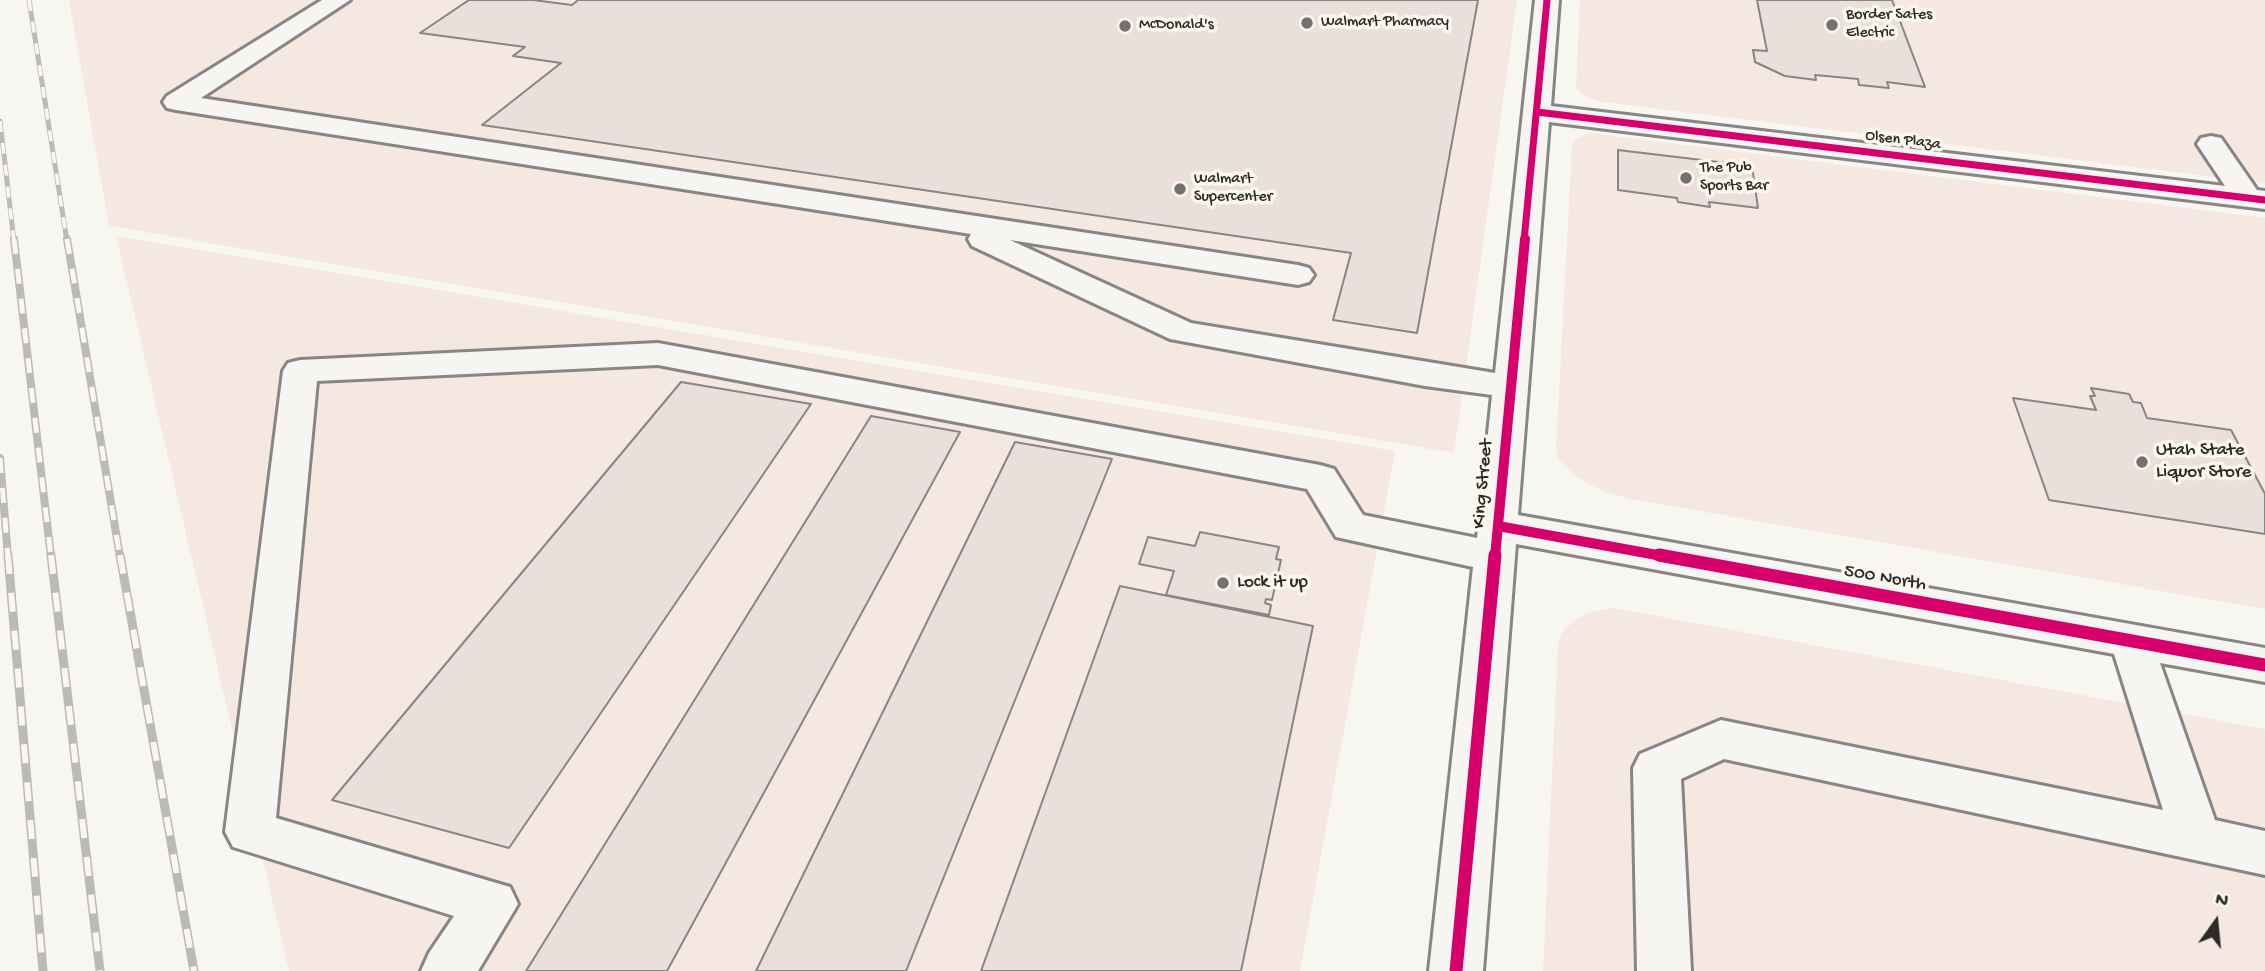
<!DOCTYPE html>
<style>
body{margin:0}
#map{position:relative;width:2265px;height:971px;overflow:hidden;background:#f8f6f0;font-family:"Gochi Hand",sans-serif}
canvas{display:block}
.north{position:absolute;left:2181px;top:887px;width:70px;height:70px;-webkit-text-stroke:5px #fbf7ec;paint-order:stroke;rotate:15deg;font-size:19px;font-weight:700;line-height:28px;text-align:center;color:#2b2b2b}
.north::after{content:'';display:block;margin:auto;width:24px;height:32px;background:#2b2b2b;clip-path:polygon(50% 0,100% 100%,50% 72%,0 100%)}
</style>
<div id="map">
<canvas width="2265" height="971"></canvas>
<div class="north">N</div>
</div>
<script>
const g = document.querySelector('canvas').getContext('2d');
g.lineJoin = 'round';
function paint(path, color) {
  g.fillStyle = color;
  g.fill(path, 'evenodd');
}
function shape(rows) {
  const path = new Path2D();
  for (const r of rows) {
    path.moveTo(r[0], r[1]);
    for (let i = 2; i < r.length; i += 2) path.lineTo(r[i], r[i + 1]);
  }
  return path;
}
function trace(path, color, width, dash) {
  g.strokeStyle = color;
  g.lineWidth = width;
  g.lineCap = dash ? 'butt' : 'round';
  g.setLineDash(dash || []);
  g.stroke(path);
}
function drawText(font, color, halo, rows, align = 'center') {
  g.font = font + ' "Gochi Hand",sans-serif';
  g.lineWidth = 7;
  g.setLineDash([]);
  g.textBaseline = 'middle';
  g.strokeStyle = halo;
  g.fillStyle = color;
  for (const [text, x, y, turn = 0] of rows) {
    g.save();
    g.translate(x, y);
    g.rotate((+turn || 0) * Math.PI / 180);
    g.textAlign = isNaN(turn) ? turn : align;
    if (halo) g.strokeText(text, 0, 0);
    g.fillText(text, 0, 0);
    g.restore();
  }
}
paint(shape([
 [69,0,1517,0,1454,453,109,226],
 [1580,0,2265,0,2265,183,1602,102,1588,98,1576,88],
 [1590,133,2265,218,2265,609,1630,499,1602,491,1576,477,1559,460,1556,449,1572,145,1575,139],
 [116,236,1395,451,1300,971,289,971],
 [1614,608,2265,729,2265,971,1543,971,1558,645,1562,632,1574,621,1587,613]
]), '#f5e8e1');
const building = shape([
 [469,0,533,0,572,5,578,0,1478,0,1417,333,1333,320,1351,253,482,125,561,63,513,56,525,47,420,33,469,0],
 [1757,0,1892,0,1925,87,1887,82,1889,88,1859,85,1858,79,1815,75,1816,80,1785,76,1755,62,1753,50,1767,51,1757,0],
 [1618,150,1752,166,1758,208,1709,202,1710,207,1678,202,1677,198,1618,190,1618,150],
 [681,382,811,404,509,848,332,800,681,382],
 [2091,388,2129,394,2133,402,2141,403,2147,418,2231,430,2265,494,2265,534,2049,500,2013,398,2096,410,2090,396,2095,396,2091,388],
 [871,416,960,432,667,971,526,971,871,416],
 [1015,442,1112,459,906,971,756,971,1015,442],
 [1200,532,1279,547,1276,559,1281,560,1272,600,1266,599,1265,603,1271,605,1269,615,1166,595,1174,571,1139,564,1148,537,1195,546,1200,532],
 [1120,586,1313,626,1241,971,981,971,1120,586]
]);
paint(building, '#ebdfdc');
trace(building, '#878684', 2);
const minor = shape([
 [322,0,350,0,201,98,1298,265,1309,268,1314,275,1309,282,1298,285,1010,240,1191,323,1495,373,1535,0,1559,0,1551,106,2225,186,2197,144,2201,138,2211,136,2221,138,2257,190,2265,191,2265,209,1549,122,1518,515,2265,648,2265,682,2160,663,2215,820,2265,831,2265,875,1724,759,1681,779,1691,971,1637,971,1633,768,1640,754,1721,720,2163,810,2114,654,1516,544,1483,971,1429,971,1473,567,1336,537,1307,489,658,365,317,381,276,818,510,887,518,904,478,971,421,971,429,953,454,916,233,847,225,832,283,371,288,363,300,360,658,343,1320,465,1334,469,1363,515,1477,538,1492,395,1425,386,1170,339,972,246,968,239,971,234,176,110,167,108,163,102,167,96,322,0]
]);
trace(minor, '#878684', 6);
paint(minor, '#f6f5f1');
const railFar2 = shape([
 [29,0,67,241],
 [0,121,14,241]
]);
const railFar1 = shape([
 [14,239,51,557],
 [67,239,120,557],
 [0,458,8,557]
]);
const rail = shape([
 [8,555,43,971],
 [51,555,100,971],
 [120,555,194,971]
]);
trace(railFar2, '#bcbab8', 5);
trace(railFar1, '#bcbab8', 8);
trace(rail, '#bcbab8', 9);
trace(railFar2, '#fbf7ec', 3.5, [11]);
trace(railFar1, '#fbf7ec', 5, [15]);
trace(rail, '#fbf7ec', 6, [19]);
trace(shape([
 [1537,112,2265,200],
 [1524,241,1547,0]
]), '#d6006c', 7);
trace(shape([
 [1498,526,1668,557],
 [1495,557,1525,239]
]), '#d6006c', 10);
trace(shape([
 [1659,555,2265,665],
 [1456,971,1495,555]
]), '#d6006c', 13);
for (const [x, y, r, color] of [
 [1307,23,7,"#737270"],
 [1832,25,7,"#737270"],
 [1125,26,7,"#737270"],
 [1686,178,7,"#737270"],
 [1180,189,7,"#737270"],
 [2142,462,7,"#737270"],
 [1223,583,7,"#737270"]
]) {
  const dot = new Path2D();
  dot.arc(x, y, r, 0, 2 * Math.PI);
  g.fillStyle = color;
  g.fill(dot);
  trace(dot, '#fbf7ec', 2.5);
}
drawText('16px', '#2b2b2b', '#fbf7ec', [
 ["Border Sates",1846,16],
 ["Electric",1846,34],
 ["Walmart Pharmacy",1321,23],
 ["McDonald's",1139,26],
 ["The Pub",1700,169],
 ["Sports Bar",1700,187],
 ["Walmart",1194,180],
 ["Supercenter",1194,198]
], 'left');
drawText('16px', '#2b2b2b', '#fbf7ec', [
 ["Olsen Plaza",1903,141,7]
]);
drawText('19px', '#2b2b2b', '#fbf7ec', [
 ["Utah State",2156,451],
 ["Liquor Store",2156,473],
 ["Lock it up",1237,583]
], 'left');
drawText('19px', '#2b2b2b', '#fbf7ec', [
 ["King Street",1484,484,-85],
 ["500 North",1885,579,10]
]);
</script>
